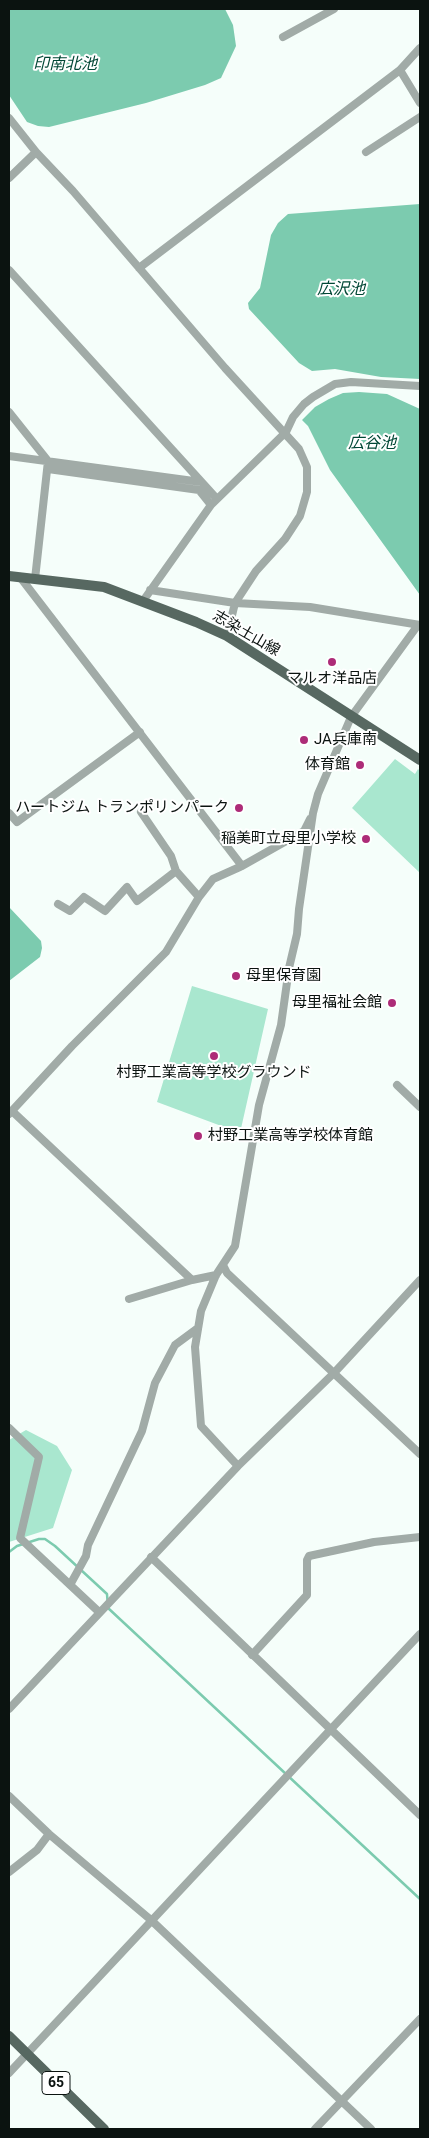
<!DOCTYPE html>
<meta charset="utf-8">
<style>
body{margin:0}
#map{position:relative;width:429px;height:2138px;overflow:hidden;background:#f5fefa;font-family:Roboto,sans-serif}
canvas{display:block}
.frame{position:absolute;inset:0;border:10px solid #0b1310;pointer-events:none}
</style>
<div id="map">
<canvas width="429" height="2138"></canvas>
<div class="frame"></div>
</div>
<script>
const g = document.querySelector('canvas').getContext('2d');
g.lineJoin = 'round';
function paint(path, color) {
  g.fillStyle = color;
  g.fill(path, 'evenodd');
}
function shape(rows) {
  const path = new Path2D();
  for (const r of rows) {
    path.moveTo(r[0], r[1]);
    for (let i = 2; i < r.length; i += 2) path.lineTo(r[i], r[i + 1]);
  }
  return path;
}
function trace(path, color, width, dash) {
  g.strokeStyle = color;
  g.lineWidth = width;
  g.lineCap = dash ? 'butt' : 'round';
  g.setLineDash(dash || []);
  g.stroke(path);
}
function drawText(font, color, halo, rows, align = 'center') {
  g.font = font + ' Roboto,"Noto Sans JP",sans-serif';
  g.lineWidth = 4;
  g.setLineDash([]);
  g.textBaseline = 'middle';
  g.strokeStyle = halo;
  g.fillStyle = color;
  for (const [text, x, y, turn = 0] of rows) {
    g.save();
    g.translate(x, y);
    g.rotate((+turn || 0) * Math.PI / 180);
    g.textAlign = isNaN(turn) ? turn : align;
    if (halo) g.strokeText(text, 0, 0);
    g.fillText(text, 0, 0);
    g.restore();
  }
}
paint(shape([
 [395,759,415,774,418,769,420,771,420,873,352,808],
 [192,986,268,1009,240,1133,157,1102],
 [26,1430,57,1446,72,1470,53,1528,9,1542,9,1440]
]), '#a9e7cf');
paint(shape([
 [9,9,225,9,233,25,236,46,221,78,205,85,146,103,49,127,38,126,27,122,9,95],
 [420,204,420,379,381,377,335,369,312,371,299,363,249,309,248,303,260,288,271,235,278,223,288,214],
 [359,392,387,394,420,409,420,595,330,470,308,426,302,420,315,407,329,399,343,393],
 [9,907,41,941,42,948,40,957,9,981]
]), '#7ccbaf');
trace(shape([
 [9,1552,17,1546,39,1539,45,1539,55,1546,107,1594,108,1608,420,1899]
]), '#7ccbaf', 2.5);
trace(shape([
 [283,37,334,9],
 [400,70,420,103],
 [9,118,36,152,73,191,225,368,299,449,307,467,307,492,300,516,285,539,256,571,235,603,227,636],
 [366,152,420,117],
 [9,178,36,152],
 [139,268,400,70,420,48],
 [9,270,217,499],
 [9,412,48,461,35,579],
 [9,456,201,482],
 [48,469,199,490,211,505],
 [20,577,242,866],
 [150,590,235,603,310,607,420,625],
 [143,601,211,505,286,432,293,417,304,404,313,397,335,384,351,382,420,386],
 [141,812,171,856,176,871,199,897],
 [9,813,17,822,140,732],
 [58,904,70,911,84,897,105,911,127,887,137,901,176,871],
 [397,1085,420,1107],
 [12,1111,192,1280,216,1275],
 [9,1114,72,1046,166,952,199,897,213,879,242,866,304,831,310,819],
 [223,1265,227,1273,420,1454],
 [129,1299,192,1280],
 [9,1428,39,1457,20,1538,99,1612],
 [238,1466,201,1426,195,1347,201,1311,216,1275,235,1246,259,1105,281,1025,289,968,297,934,299,909,313,813,318,794,351,717,418,625],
 [151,1557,420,1815],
 [70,1585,86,1556,88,1545,142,1431,155,1383,175,1345,198,1328],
 [252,1655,307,1595,307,1560,309,1556,374,1542,420,1537],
 [9,1709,238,1466,334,1373,420,1280],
 [9,1796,49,1834,151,1920,371,2129],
 [9,1872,37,1850,49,1834],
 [9,2073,420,1634],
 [315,2129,420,2019]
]), '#a1aba7', 8);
trace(shape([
 [9,576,104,587,196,622,227,636,420,760],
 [9,2036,104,2129]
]), '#576861', 10);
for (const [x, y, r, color] of [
 [332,662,5,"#ad2c78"],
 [304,740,5,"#ad2c78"],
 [360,765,5,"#ad2c78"],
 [239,808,5,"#ad2c78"],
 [366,839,5,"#ad2c78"],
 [236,976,5,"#ad2c78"],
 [392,1003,5,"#ad2c78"],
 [214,1056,5,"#ad2c78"],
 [198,1136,5,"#ad2c78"]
]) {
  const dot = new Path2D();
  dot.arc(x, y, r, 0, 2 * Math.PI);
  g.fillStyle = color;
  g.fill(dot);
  trace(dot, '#fff', 2);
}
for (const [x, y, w] of [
 [56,2083,28]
]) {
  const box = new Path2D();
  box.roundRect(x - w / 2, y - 11.5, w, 23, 4);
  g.fillStyle = '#fff';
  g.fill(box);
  trace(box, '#0b1310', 1);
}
drawText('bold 14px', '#0b1310', null, [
 ["65",56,2083]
]);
drawText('15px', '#0b1310', '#fff', [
 ["志染土山線",246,634,30]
]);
drawText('15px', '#0b1310', '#fff', [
 ["マルオ洋品店",332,679,"center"],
 ["JA兵庫南",314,740,"left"],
 ["体育館",350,765],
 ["ハートジム トランポリンパーク",229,808],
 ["稲美町立母里小学校",356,839],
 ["母里保育園",246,976,"left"],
 ["母里福祉会館",382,1003],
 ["村野工業高等学校グラウンド",214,1073,"center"],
 ["村野工業高等学校体育館",208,1136,"left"]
], 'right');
drawText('italic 16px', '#004735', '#fff', [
 ["印南北池",65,65],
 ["広沢池",341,290],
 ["広谷池",372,444]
]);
</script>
